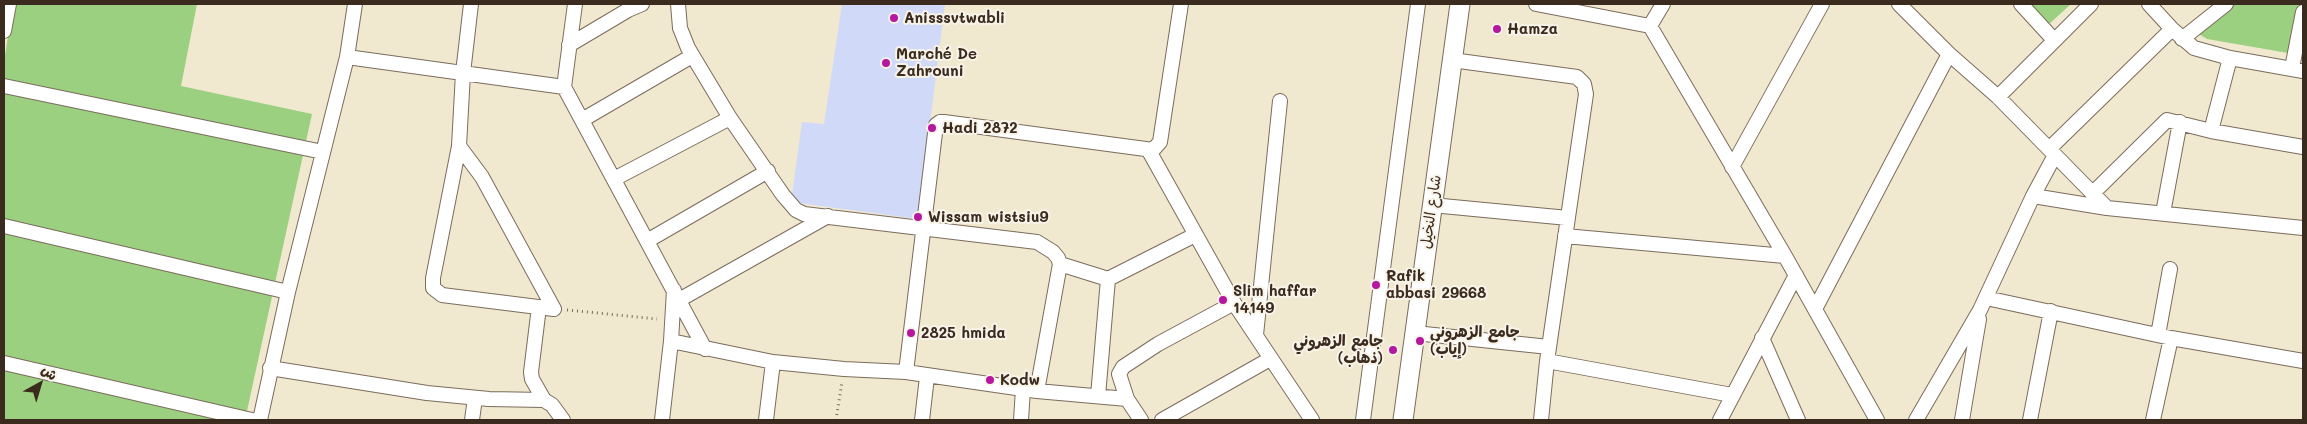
<!DOCTYPE html>
<meta charset="utf-8">
<style>
body{margin:0}
#map{position:relative;width:2307px;height:424px;overflow:hidden;background:#f1e8d0;font-family:Mali,"Playpen Sans Arabic",sans-serif}
canvas{display:block}
.frame{position:absolute;inset:0;border:5px solid #3b2a1e;pointer-events:none}
.north{position:absolute;left:15px;top:359px;width:50px;height:50px;-webkit-text-stroke:4px #f7f3e8;paint-order:stroke;rotate:39deg;font-size:14px;font-weight:700;line-height:20px;text-align:center;color:#3b2a1e}
.north::after{content:'';display:block;margin:auto;width:18px;height:22px;background:#3b2a1e;clip-path:polygon(50% 0,100% 100%,50% 72%,0 100%)}
</style>
<div id="map">
<canvas width="2307" height="424"></canvas>
<div class="frame"></div>
<div class="north">ش</div>
</div>
<script>
const g = document.querySelector('canvas').getContext('2d');
g.lineJoin = 'round';
function paint(path, color) {
  g.fillStyle = color;
  g.fill(path, 'evenodd');
}
function shape(rows) {
  const path = new Path2D();
  for (const r of rows) {
    path.moveTo(r[0], r[1]);
    for (let i = 2; i < r.length; i += 2) path.lineTo(r[i], r[i + 1]);
  }
  return path;
}
function trace(path, color, width, dash) {
  g.strokeStyle = color;
  g.lineWidth = width;
  g.lineCap = dash ? 'butt' : 'round';
  g.setLineDash(dash || []);
  g.stroke(path);
}
function drawText(font, color, halo, rows, align = 'center') {
  g.font = font + ' Mali,"Playpen Sans Arabic",sans-serif';
  g.lineWidth = 4;
  g.setLineDash([]);
  g.textBaseline = 'middle';
  g.strokeStyle = halo;
  g.fillStyle = color;
  for (const [text, x, y, turn = 0] of rows) {
    g.save();
    g.translate(x, y);
    g.rotate((+turn || 0) * Math.PI / 180);
    g.textAlign = isNaN(turn) ? turn : align;
    if (halo) g.strokeText(text, 0, 0);
    g.fillText(text, 0, 0);
    g.restore();
  }
}
paint(shape([
 [842,4,945,4,918,219,791,202,802,122,824,124]
]), '#d1d9f9');
paint(shape([
 [13,4,197,4,181,86,312,114,245,420,4,420,4,62],
 [2029,4,2071,4,2048,25],
 [2224,4,2298,4,2288,53,2207,39,2194,31]
]), '#9bd081');
const street = shape([
 [575,4,564,87,705,349],
 [678,4,680,28,688,48,730,118,783,195,796,210,804,214,1037,242,1053,252,1058,258,1060,264,1108,279],
 [1536,4,1650,26,1785,256,1877,420],
 [1899,4,1949,54,1998,97,2107,208],
 [2021,4,2054,40],
 [2149,4,2172,29,2194,48,2230,58,2303,71],
 [1650,26,1663,4],
 [4,31,9,4],
 [2182,39,2226,4],
 [569,45,628,10,642,4],
 [347,57,564,87],
 [1452,60,1577,77,1584,84,1586,94,1547,361,1541,420],
 [2292,68,2303,12],
 [4,86,323,152],
 [1998,97,2091,4],
 [582,120,692,56],
 [2211,131,2230,58],
 [459,146,482,177,554,309,442,295,433,288,433,278,459,146],
 [459,146,463,73,471,4],
 [2049,149,2172,29],
 [1149,151,1234,303,1312,420],
 [1732,167,1822,4],
 [614,179,730,118],
 [2093,193,2167,120,2211,131,2303,147],
 [2033,196,2107,208,2303,228],
 [1432,205,1568,218],
 [2163,213,2180,122],
 [4,226,288,292],
 [1565,236,1785,256],
 [647,241,768,171],
 [1986,298,2171,338,2303,361],
 [679,300,828,216],
 [539,307,531,372,532,379,544,400,552,405,563,420],
 [1815,309,1949,54],
 [1415,333,1549,347],
 [1256,335,1280,101],
 [2158,335,2170,269],
 [1762,338,1798,420],
 [671,341,773,362,844,369,906,372,1037,391,1127,399,1141,420],
 [1547,361,1732,395],
 [4,363,252,420],
 [270,368,427,393,489,399,544,400],
 [906,372,936,125,940,122,944,122,1153,150,1160,142,1181,4],
 [1037,391,1060,264],
 [1098,396,1108,279,1195,235],
 [1127,399,1119,374,1123,367,1158,344,1234,303],
 [260,420,288,292,347,57,355,4],
 [472,420,475,398],
 [662,420,671,341,674,290],
 [766,420,773,362],
 [922,420,927,377],
 [1021,420,1023,389],
 [1162,420,1270,359],
 [1363,420,1418,4],
 [1720,420,1796,275],
 [1916,420,1980,310,2033,196,2055,155],
 [1962,420,1979,319],
 [2030,420,2051,311],
 [2153,420,2171,338]
]);
const secondary = shape([
 [1403,420,1460,4]
]);
trace(street, '#7b6c5c', 16);
trace(secondary, '#7b6c5c', 21);
trace(shape([
 [567,310,657,319],
 [836,420,842,382]
]), '#7b6c5c', 3, [1, 4]);
trace(street, '#fff', 14);
trace(secondary, '#fff', 19);
for (const [x, y, r, color] of [
 [894,18,5,"#b5179e"],
 [1497,29,5,"#b5179e"],
 [886,63,5,"#b5179e"],
 [932,128,5,"#b5179e"],
 [918,217,5,"#b5179e"],
 [1376,285,5,"#b5179e"],
 [1223,300,5,"#b5179e"],
 [911,333,5,"#b5179e"],
 [1420,341,5,"#b5179e"],
 [1393,350,5,"#b5179e"],
 [990,380,5,"#b5179e"]
]) {
  const dot = new Path2D();
  dot.arc(x, y, r, 0, 2 * Math.PI);
  g.fillStyle = color;
  g.fill(dot);
  trace(dot, '#f7f3e8', 2);
}
drawText('bold 15px', '#3b2a1e', '#f7f3e8', [
 ["Anisssvtwabli",904,18],
 ["Hamza",1507,29],
 ["Marché De",896,54],
 ["Zahrouni",896,71],
 ["Hadi 2872",942,128],
 ["Wissam wistsiu9",928,217],
 ["Rafik",1386,276],
 ["abbasi 29668",1386,293],
 ["Slim haffar",1233,291],
 ["14149",1233,308],
 ["جامع الزهروني",1430,332],
 ["(إياب)",1430,349],
 ["2825 hmida",921,333],
 ["جامع الزهروني",1383,341,"right"],
 ["(ذهاب)",1383,358,"right"],
 ["Kodw",1000,380]
], 'left');
drawText('15px', '#3b2a1e', '#f7f3e8', [
 ["شارع النخيل",1431,212,-82]
]);
</script>
